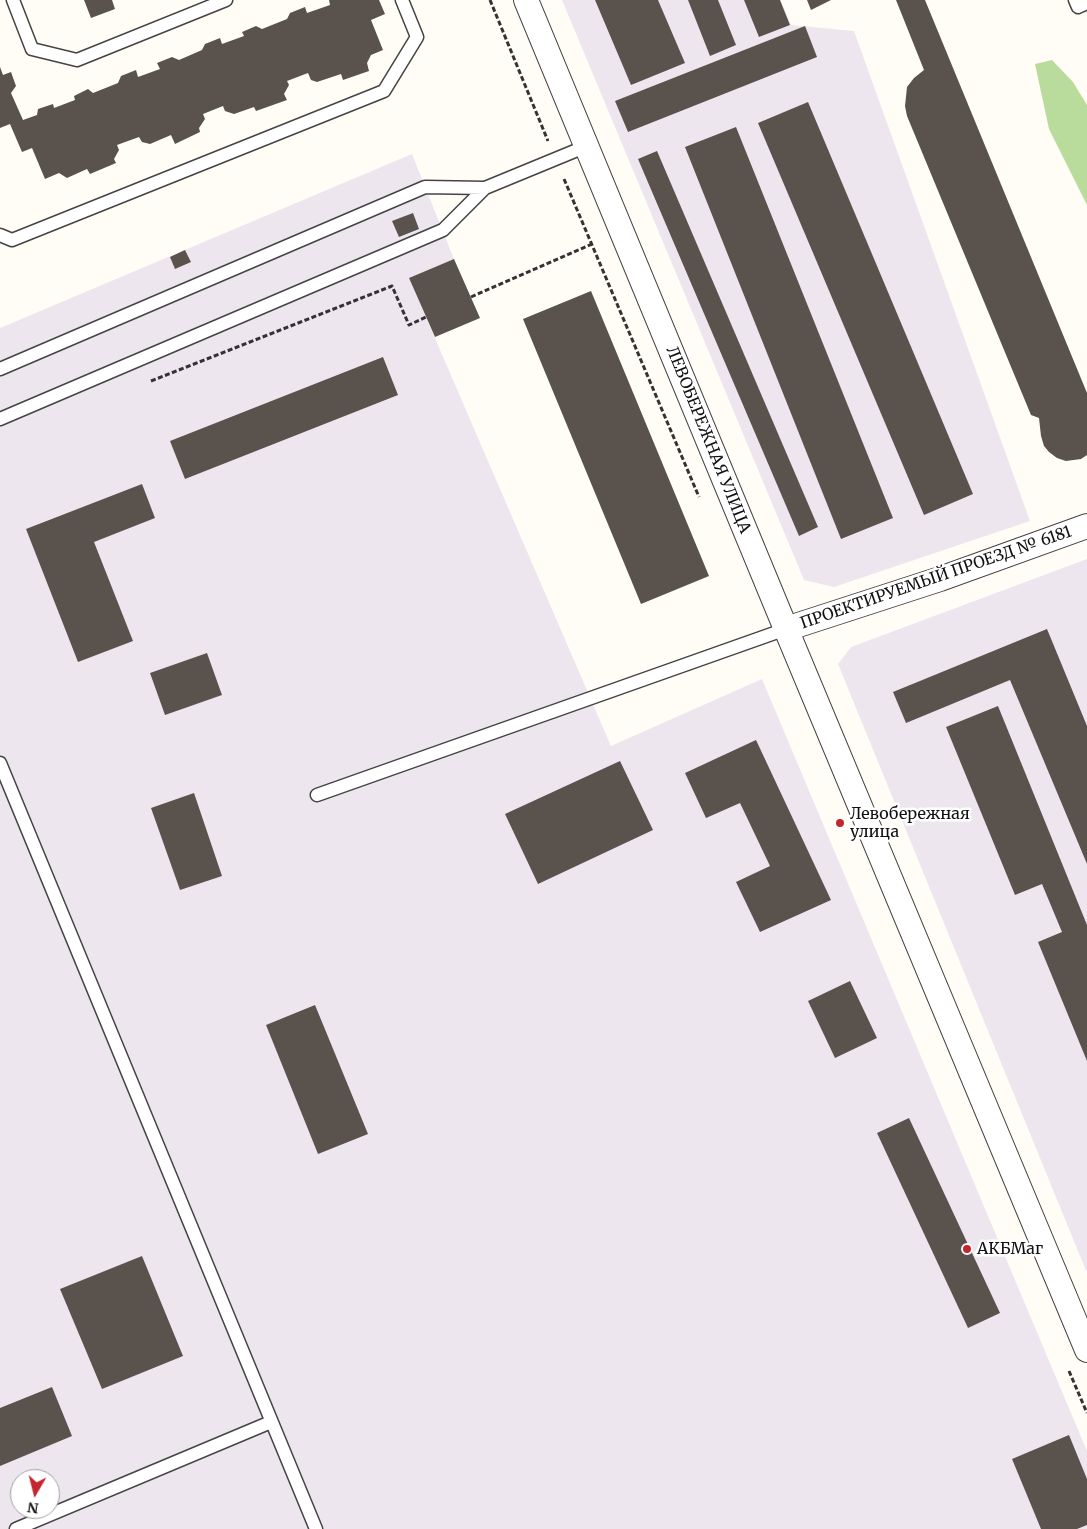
<!DOCTYPE html>
<meta charset="utf-8">
<style>
body{margin:0}
#map{position:relative;width:1087px;height:1529px;overflow:hidden;background:#fffdf5;font-family:Merriweather,serif}
canvas{display:block}
.north{position:absolute;left:10px;top:1469px;width:50px;height:50px;box-sizing:border-box;background:#fff;border:1px solid #a0a0a0;border-radius:50%;rotate:188deg;font-size:14px;font-weight:700;line-height:20px;text-align:center;color:#111}
.north::after{content:'';display:block;margin:auto;width:18px;height:22px;background:#c4262e;clip-path:polygon(50% 0,100% 100%,50% 72%,0 100%)}
</style>
<div id="map">
<canvas width="1087" height="1529"></canvas>
<div class="north">N</div>
</div>
<script>
const g = document.querySelector('canvas').getContext('2d');
g.lineJoin = 'round';
function paint(path, color) {
  g.fillStyle = color;
  g.fill(path, 'evenodd');
}
function shape(rows) {
  const path = new Path2D();
  for (const r of rows) {
    path.moveTo(r[0], r[1]);
    for (let i = 2; i < r.length; i += 2) path.lineTo(r[i], r[i + 1]);
  }
  return path;
}
function trace(path, color, width, dash) {
  g.strokeStyle = color;
  g.lineWidth = width;
  g.lineCap = dash ? 'butt' : 'round';
  g.setLineDash(dash || []);
  g.stroke(path);
}
function drawText(font, color, halo, rows, align = 'center') {
  g.font = font + ' Merriweather,serif';
  g.lineWidth = 5;
  g.setLineDash([]);
  g.textBaseline = 'middle';
  g.strokeStyle = halo;
  g.fillStyle = color;
  for (const [text, x, y, turn = 0] of rows) {
    g.save();
    g.translate(x, y);
    g.rotate((+turn || 0) * Math.PI / 180);
    g.textAlign = isNaN(turn) ? turn : align;
    if (halo) g.strokeText(text, 0, 0);
    g.fillText(text, 0, 0);
    g.restore();
  }
}
paint(shape([
 [562,0,780,0,791,25,854,31,1030,521,834,587,804,580],
 [412,154,454,259,409,278,611,746,762,679,1087,1451,1087,1529,0,1529,0,328],
 [20,1479,50,1479,50,1509,20,1509],
 [1087,559,1087,1273,838,664,851,647]
]), '#eee6ef');
paint(shape([
 [1052,60,1073,82,1087,105,1087,205,1049,129,1035,64]
]), '#b9dc9c');
paint(shape([
 [84,0,112,0,115,9,91,18],
 [329,0,379,0,385,14,371,20,383,50,371,55,367,63,369,71,343,80,341,74,317,82,311,80,308,73,287,81,289,85,284,94,287,100,256,111,254,107,234,114,225,111,223,106,203,114,205,119,199,128,200,132,175,144,171,135,150,144,142,142,139,137,117,145,119,150,114,159,116,163,90,174,87,169,67,178,59,173,45,179,32,148,22,152,10,124,0,128,0,67,3,75,11,72,16,86,11,93,23,120,37,115,38,109,53,104,54,108,75,100,74,96,88,89,93,93,118,83,121,76,136,70,138,77,160,69,157,63,172,57,179,60,202,50,205,44,220,38,222,44,244,36,242,32,256,26,262,29,287,19,290,13,305,7,307,13,330,5],
 [595,0,658,0,685,63,631,85],
 [688,0,718,0,736,45,710,56],
 [744,0,780,0,790,25,759,37],
 [807,0,831,0,811,10],
 [896,0,925,0,1087,393,1087,455,1081,459,1066,461,1057,458,1049,452,1044,446,1041,436,1039,418,1031,415,907,116,905,106,907,87,914,78,924,70],
 [805,26,817,57,628,132,615,101],
 [808,102,973,494,924,515,758,123],
 [736,127,893,518,841,539,685,147],
 [657,151,818,527,799,536,638,159],
 [413,213,419,229,399,237,392,221],
 [185,250,191,262,175,269,170,257],
 [454,259,480,318,435,337,409,278],
 [591,291,709,576,641,604,523,319],
 [383,357,398,395,185,479,170,441],
 [142,484,155,518,94,542,133,641,78,662,26,529],
 [1047,629,1087,726,1087,864,1010,680,906,723,893,692],
 [207,653,222,695,165,715,150,673],
 [998,706,1087,925,1087,1061,1038,942,1062,932,1042,884,1015,895,946,727],
 [756,740,831,900,760,932,736,882,770,866,740,803,706,818,685,773],
 [620,761,653,830,538,884,505,814],
 [194,793,222,876,180,890,151,808],
 [850,981,877,1038,835,1058,808,1001],
 [315,1005,368,1134,318,1154,266,1025],
 [909,1118,1000,1313,968,1328,877,1133],
 [142,1256,183,1356,102,1389,60,1289],
 [52,1387,72,1436,0,1466,0,1408],
 [1069,1435,1087,1479,1087,1525,1077,1529,1041,1529,1012,1459]
]), '#5a524d');
const lane = shape([
 [13,0,32,49,77,60,226,0],
 [1075,0,1078,7,1087,3],
 [0,235,12,240,384,91,417,37,402,0],
 [0,369,425,187,485,188],
 [0,419,443,230,485,188,587,146],
 [0,763,316,1529],
 [317,795,786,629],
 [16,1529,271,1422]
]);
const street = shape([
 [526,0,786,629,1087,1350],
 [786,629,940,579,1087,526]
]);
trace(lane, '#444', 15);
trace(street, '#444', 26);
trace(shape([
 [490,0,548,141],
 [564,179,699,497],
 [471,297,592,244],
 [151,381,392,286,409,325,426,317],
 [1069,1371,1087,1413]
]), '#333', 3, [5, 2.5]);
trace(lane, '#fff', 12);
trace(street, '#fff', 24);
for (const [x, y, r, color] of [
 [840,823,5,"#c4262e"],
 [967,1249,5,"#c4262e"]
]) {
  const dot = new Path2D();
  dot.arc(x, y, r, 0, 2 * Math.PI);
  g.fillStyle = color;
  g.fill(dot);
  trace(dot, '#fff', 2);
}
drawText('16px', '#111', '#fff', [
 ["ЛЕВОБЕРЕЖНАЯ УЛИЦА",708,440,68],
 ["ПРОЕКТИРУЕМЫЙ ПРОЕЗД № 6181",936,578,-19]
]);
drawText('16px', '#111', '#fff', [
 ["Левобережная",850,814],
 ["улица",850,832],
 ["АКБМаг",977,1249]
], 'left');
</script>
